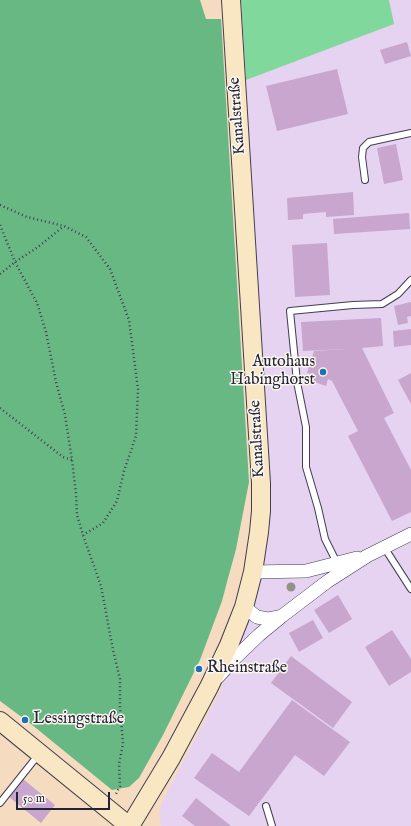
<!DOCTYPE html>
<meta charset="utf-8">
<style>
body{margin:0}
#map{position:relative;width:411px;height:826px;overflow:hidden;background:#f5dcc0;font-family:"IM FELL English",serif}
canvas{display:block}
.scale{position:absolute;left:16px;top:792px;width:94px;height:18px;box-sizing:border-box;border:2px solid #22223b;border-top:0;padding-left:5px;font-size:12px;line-height:14px;white-space:nowrap;color:#22223b;-webkit-text-stroke:3px #fbf7ec;paint-order:stroke}
</style>
<div id="map">
<canvas width="411" height="826"></canvas>
<div class="scale">50 m</div>
</div>
<script>
const g = document.querySelector('canvas').getContext('2d');
g.lineJoin = 'round';
function paint(path, color) {
  g.fillStyle = color;
  g.fill(path, 'evenodd');
}
function shape(rows) {
  const path = new Path2D();
  for (const r of rows) {
    path.moveTo(r[0], r[1]);
    for (let i = 2; i < r.length; i += 2) path.lineTo(r[i], r[i + 1]);
  }
  return path;
}
function trace(path, color, width, dash) {
  g.strokeStyle = color;
  g.lineWidth = width;
  g.lineCap = dash ? 'butt' : 'round';
  g.setLineDash(dash || []);
  g.stroke(path);
}
function drawText(font, color, halo, rows, align = 'center') {
  g.font = font + ' "IM FELL English",serif';
  g.lineWidth = 3;
  g.setLineDash([]);
  g.textBaseline = 'middle';
  g.strokeStyle = halo;
  g.fillStyle = color;
  for (const [text, x, y, turn = 0] of rows) {
    g.save();
    g.translate(x, y);
    g.rotate((+turn || 0) * Math.PI / 180);
    g.textAlign = isNaN(turn) ? turn : align;
    if (halo) g.strokeText(text, 0, 0);
    g.fillText(text, 0, 0);
    g.restore();
  }
}
paint(shape([
 [389,0,411,0,411,826,161,826,159,815,161,804,220,691,255,601,270,530,246,80,393,24]
]), '#e5d3f1');
paint(shape([
 [241,0,389,0,394,24,246,80]
]), '#80d89c');
paint(shape([
 [0,0,200,0,206,19,221,19,249,482,236,549,227,582,222,601,200,660,163,735,139,778,129,787,112,790,31,724,0,701]
]), '#68b884');
paint(shape([
 [407,42,411,56,385,64,380,50],
 [337,69,348,114,277,131,266,86],
 [396,144,403,180,384,184,377,148],
 [353,192,354,215,326,217,326,212,303,214,303,219,288,220,287,198],
 [409,213,410,229,334,234,333,219],
 [327,243,330,295,295,297,292,245],
 [411,302,411,316,407,317,408,323,398,325,394,306],
 [381,318,383,346,362,348,394,413,384,418,411,470,411,512,392,521,348,436,358,431,332,381,328,379,326,386,309,380,311,374,307,373,314,351,347,349,303,351,301,322],
 [411,329,411,345,394,347,393,331],
 [411,373,411,404,398,380],
 [338,595,352,619,329,633,314,610],
 [313,620,323,638,299,652,289,633],
 [392,630,411,659,411,672,389,686,365,647],
 [291,656,352,702,333,728,271,683],
 [292,700,350,742,324,776,295,755,249,816,194,778,212,753,239,772],
 [23,779,55,805,41,823,9,797],
 [196,798,231,826,195,826,182,816]
]), '#c8a6cd');
const service = shape([
 [365,180,362,157,363,148,369,142,411,133],
 [384,547,411,589],
 [337,563,325,539,318,508,306,467,306,427,297,382,290,311,353,305,382,304,398,294,411,280],
 [0,803,39,754],
 [266,806,272,826]
]);
const minor = shape([
 [253,572,306,571,357,558],
 [244,607,257,617,268,619,282,616],
 [218,677,235,658,259,635,282,616,328,581,367,556,411,534]
]);
const secondary = shape([
 [0,721,129,826],
 [130,826,171,758,209,687,229,645,244,607,253,572,259,532,261,511,261,483,231,0]
]);
trace(service, '#423e4f', 8);
trace(minor, '#423e4f', 14);
trace(secondary, '#423e4f', 20);
trace(shape([
 [0,205,27,217,64,226,86,237,110,269,129,320,138,389,136,436,124,471,117,501,103,523,83,535],
 [0,225,15,262,37,303,46,332,56,382,65,415,72,460,76,494,77,515,83,535,101,586,113,650,120,679,120,707,123,744,119,764,120,786,115,796],
 [0,274,15,262,38,247,64,226],
 [0,408,63,457,72,460]
]), '#423e4f', 2.5, [1, 3]);
trace(service, '#fff', 6);
trace(minor, '#fff', 13);
trace(secondary, '#f9e7c3', 18);
g.fillStyle = '#909487';
for (const [x, y] of [
 [291,587]
]) {
  g.beginPath();
  g.arc(x, y, 4.5, 0, 2 * Math.PI);
  g.fill();
}
for (const [x, y, r, color] of [
 [323,372,4,"#1f6fb2"],
 [199,669,4,"#1f6fb2"],
 [25,720,4,"#1f6fb2"]
]) {
  const dot = new Path2D();
  dot.arc(x, y, r, 0, 2 * Math.PI);
  g.fillStyle = color;
  g.fill(dot);
  trace(dot, '#fbf7ec', 1.5);
}
drawText('16px', '#22223b', '#fbf7ec', [
 ["Kanalstraße",238,116,-94],
 ["Kanalstraße",258,439,-93]
]);
drawText('16px', '#22223b', '#fbf7ec', [
 ["Autohaus",315,363,"right"],
 ["Habinghorst",315,381,"right"],
 ["Rheinstraße",207,669],
 ["Lessingstraße",33,720]
], 'left');
</script>
